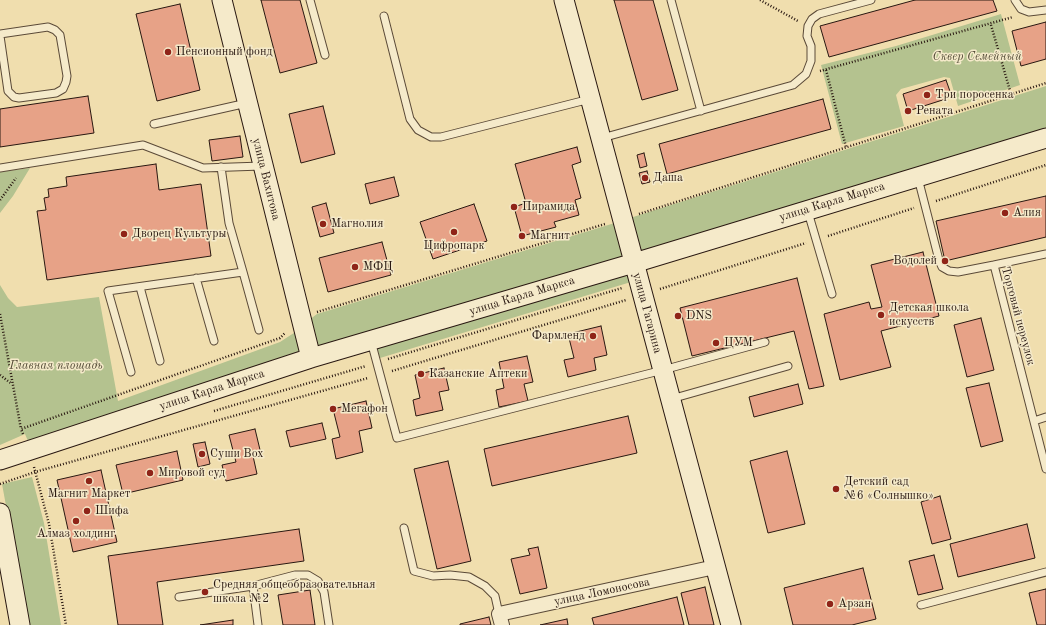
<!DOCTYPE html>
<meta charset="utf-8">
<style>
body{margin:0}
canvas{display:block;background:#f0deae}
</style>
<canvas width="1046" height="625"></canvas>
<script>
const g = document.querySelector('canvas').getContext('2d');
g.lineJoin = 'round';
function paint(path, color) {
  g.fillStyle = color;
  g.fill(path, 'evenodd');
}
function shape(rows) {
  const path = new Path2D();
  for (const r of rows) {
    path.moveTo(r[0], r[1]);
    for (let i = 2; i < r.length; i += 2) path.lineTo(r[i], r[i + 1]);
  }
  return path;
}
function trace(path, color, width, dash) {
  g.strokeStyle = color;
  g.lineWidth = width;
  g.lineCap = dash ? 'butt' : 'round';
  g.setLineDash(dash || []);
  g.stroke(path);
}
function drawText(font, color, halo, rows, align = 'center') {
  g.font = font + ' "Old Standard TT",serif';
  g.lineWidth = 3;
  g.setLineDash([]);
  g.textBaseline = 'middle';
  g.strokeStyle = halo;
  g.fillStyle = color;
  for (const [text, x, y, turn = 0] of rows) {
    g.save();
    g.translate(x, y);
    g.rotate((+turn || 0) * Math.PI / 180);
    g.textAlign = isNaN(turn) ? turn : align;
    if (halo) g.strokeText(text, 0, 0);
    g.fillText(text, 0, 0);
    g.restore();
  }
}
paint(shape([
 [1001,14,1020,85,958,106,950,78,944,77,901,89,896,95,904,126,842,144,821,65,896,46],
 [1046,86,1046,131,639,255,630,218],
 [30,168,13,196,0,213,0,172],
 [618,222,628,258,316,353,309,320,317,314],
 [629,268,631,282,380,358,375,342],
 [0,285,8,298,17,307,99,297,118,401,280,342,300,329,307,356,30,446,25,434,0,445],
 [32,477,44,523,61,625,28,625,2,484]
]), '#b4c28f');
const building = shape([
 [261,0,300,0,317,63,280,73,261,0],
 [614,0,653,0,678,90,642,100,614,0],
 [915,0,993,0,997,11,829,57,820,26,915,0],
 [180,4,200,90,157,101,136,14,180,4],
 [1046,22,1046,59,1021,66,1012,31,1046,22],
 [946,80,952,97,908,111,903,94,946,80],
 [88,96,94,133,0,147,0,109,88,96],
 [823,99,831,129,667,174,659,144,823,99],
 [323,106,335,154,301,163,289,114,323,106],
 [240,136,243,157,212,161,209,140,240,136],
 [577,147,581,162,572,165,581,198,575,200,579,215,554,222,556,227,522,236,514,207,526,203,515,164,577,147],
 [644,153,647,166,640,168,637,155,644,153],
 [156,164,159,190,201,184,211,256,47,280,37,211,46,210,44,198,49,197,48,189,67,186,66,177,156,164],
 [647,171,650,182,642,184,639,173,647,171],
 [394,177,399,196,370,204,365,184,394,177],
 [1046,196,1046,237,945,261,936,221,1046,196],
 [326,203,334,233,320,237,312,207,326,203],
 [474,204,487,241,433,259,420,222,474,204],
 [382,242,391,275,328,292,319,258,382,242],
 [923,252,939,316,881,331,891,367,840,380,824,314,869,302,871,309,882,307,871,265,923,252],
 [797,278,824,386,809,389,794,331,692,356,680,308,797,278],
 [981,318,994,370,967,377,954,325,981,318],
 [601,326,607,355,594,358,596,370,568,377,564,360,574,358,568,334,601,326],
 [527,356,533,382,524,384,528,401,499,407,496,390,504,388,499,362,527,356],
 [444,368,449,390,439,392,443,410,416,416,413,400,420,398,415,375,444,368],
 [989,383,1003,441,981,447,966,388,989,383],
 [798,384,803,404,754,417,749,397,798,384],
 [366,401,372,428,359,431,363,452,336,459,332,439,340,437,333,409,366,401],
 [628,416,637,453,492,486,484,449,628,416],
 [322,423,326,439,290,447,286,431,322,423],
 [255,429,261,454,253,456,257,474,226,481,222,465,236,462,229,435,255,429],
 [205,442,210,464,198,467,193,444,205,442],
 [177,451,183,480,123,494,116,465,177,451],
 [787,451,805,524,768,533,750,461,787,451],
 [448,461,471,561,437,569,414,469,448,461],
 [101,470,117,542,73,552,57,480,101,470],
 [940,496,951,539,932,544,921,502,940,496],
 [1027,524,1035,558,958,577,950,544,1027,524],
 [299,529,304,561,157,582,163,625,118,625,108,556,299,529],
 [538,547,547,588,520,594,511,559,530,555,528,549,538,547],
 [934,555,943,589,918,595,909,561,934,555],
 [863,568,876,619,852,625,793,625,784,588,863,568],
 [705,587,714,625,689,625,681,593,705,587],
 [1046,589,1046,625,1037,625,1029,593,1046,589],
 [310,590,315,625,283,625,278,595,310,590],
 [677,597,684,625,594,625,592,618,677,597],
 [489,617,491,625,460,625,460,624,489,617],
 [567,619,568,625,540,625,567,619],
 [233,620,233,625,200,625,233,620]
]);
paint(building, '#e7a287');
trace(building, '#291811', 1);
const lane = shape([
 [310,0,325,55],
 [671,0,701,111],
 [1015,0,1021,9,1029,12,1046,10],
 [384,16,410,119,418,130,431,137,441,137,590,99],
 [0,34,48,27,55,30,60,35,67,76,66,82,63,89,56,93,19,98,14,97,8,91,0,36],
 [154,124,247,103],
 [602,138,793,85,806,74,811,61,811,46,807,36,808,26,812,19,819,14,871,0],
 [0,168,143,145,203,168,262,166],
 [918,178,939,260,942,267,949,271,958,272,994,265,1046,469],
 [808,212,832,294],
 [994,265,1046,254],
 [243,272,259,330],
 [196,278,214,341],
 [140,287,160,361],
 [371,341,397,438,663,370,765,342],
 [131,372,108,291,243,272,229,223,221,167],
 [671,399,788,366],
 [1034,421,1046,417],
 [404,528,414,571,433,576,450,575,469,577,485,586,495,596,499,614],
 [253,586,295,575,308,575,318,581,324,592,329,625],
 [179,597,253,586,258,625],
 [921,605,1046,572]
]);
const street = shape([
 [502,625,499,614,715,567]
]);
const secondary = shape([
 [222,0,311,358],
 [564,0,731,625],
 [0,460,311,358,634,263,1046,138],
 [0,513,20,625]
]);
trace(lane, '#5b4a38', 9);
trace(street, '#5b4a38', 16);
trace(secondary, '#291811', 21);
trace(shape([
 [760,0,798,21],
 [991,25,1011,94],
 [826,70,846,147],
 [820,71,1013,17],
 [0,200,16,178],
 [936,201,1046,165],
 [639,214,1046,83],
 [828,236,914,208],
 [660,289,806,243],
 [317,312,605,224],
 [0,314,21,429],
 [388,359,622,288],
 [392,371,626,300],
 [0,375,12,384],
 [214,411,366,366],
 [23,434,21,429,280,338,285,333],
 [34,467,49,524,66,625],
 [0,484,35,472,368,378]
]), '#291811', 2.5, [1, 2]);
trace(lane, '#f5eaca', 7);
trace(street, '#f5eaca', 14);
trace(secondary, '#f5eaca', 19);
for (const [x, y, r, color] of [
 [168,52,4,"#8f2418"],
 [927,95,4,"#8f2418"],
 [908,111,4,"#8f2418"],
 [645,178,4,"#8f2418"],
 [514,207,4,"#8f2418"],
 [1005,213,4,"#8f2418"],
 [323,224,4,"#8f2418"],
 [454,232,4,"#8f2418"],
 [124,234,4,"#8f2418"],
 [522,236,4,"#8f2418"],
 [945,261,4,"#8f2418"],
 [355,267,4,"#8f2418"],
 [881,315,4,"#8f2418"],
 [678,316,4,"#8f2418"],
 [593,336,4,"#8f2418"],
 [716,343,4,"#8f2418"],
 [421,374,4,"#8f2418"],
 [333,409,4,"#8f2418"],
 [202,454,4,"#8f2418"],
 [150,473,4,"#8f2418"],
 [89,481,4,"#8f2418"],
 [836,489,4,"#8f2418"],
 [87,511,4,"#8f2418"],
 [76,521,4,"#8f2418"],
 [205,592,4,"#8f2418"],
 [830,604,4,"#8f2418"]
]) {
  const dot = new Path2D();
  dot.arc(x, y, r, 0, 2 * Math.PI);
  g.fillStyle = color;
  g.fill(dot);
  trace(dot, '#f5eaca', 1.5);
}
drawText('12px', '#291811', '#f5eaca', [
 ["Пенсионный фонд",176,52],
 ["Три поросенка",935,95],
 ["Рената",916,111],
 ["Даша",653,178],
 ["Пирамида",522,207],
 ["Алия",1013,213],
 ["Магнолия",331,224],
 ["Дворец Культуры",132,234],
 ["Магнит",530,236],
 ["Цифропарк",454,246,"center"],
 ["Водолей",937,261,"right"],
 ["МФЦ",363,267],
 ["Детская школа",889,308],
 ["искусств",889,322],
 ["DNS",686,316],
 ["Фармленд",585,336,"right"],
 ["ЦУМ",724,343],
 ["Казанские Аптеки",429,374],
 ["Мегафон",341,409],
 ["Суши Box",210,454],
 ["Мировой суд",158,473],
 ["Детский сад",844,482],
 ["№6 «Солнышко»",844,496],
 ["Магнит Маркет",89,494,"center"],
 ["Шифа",95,511],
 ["Алмаз холдинг",76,534,"center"],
 ["Средняя общеобразовательная",213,585],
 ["школа №2",213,599],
 ["Арзан",838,604]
], 'left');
drawText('italic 12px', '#534b37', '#f5eaca', [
 ["Сквер Семейный",977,57],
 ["Главная площадь",56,366]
]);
drawText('12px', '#291811', '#f5eaca', [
 ["улица Вахитова",266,179,76],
 ["улица Карла Маркса",832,202,-17],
 ["улица Карла Маркса",522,296,-17],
 ["улица Гагарина",647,313,75],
 ["Торговый переулок",1018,316,75],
 ["улица Карла Маркса",212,390,-18],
 ["улица Ломоносова",602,592,-12]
]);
</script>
